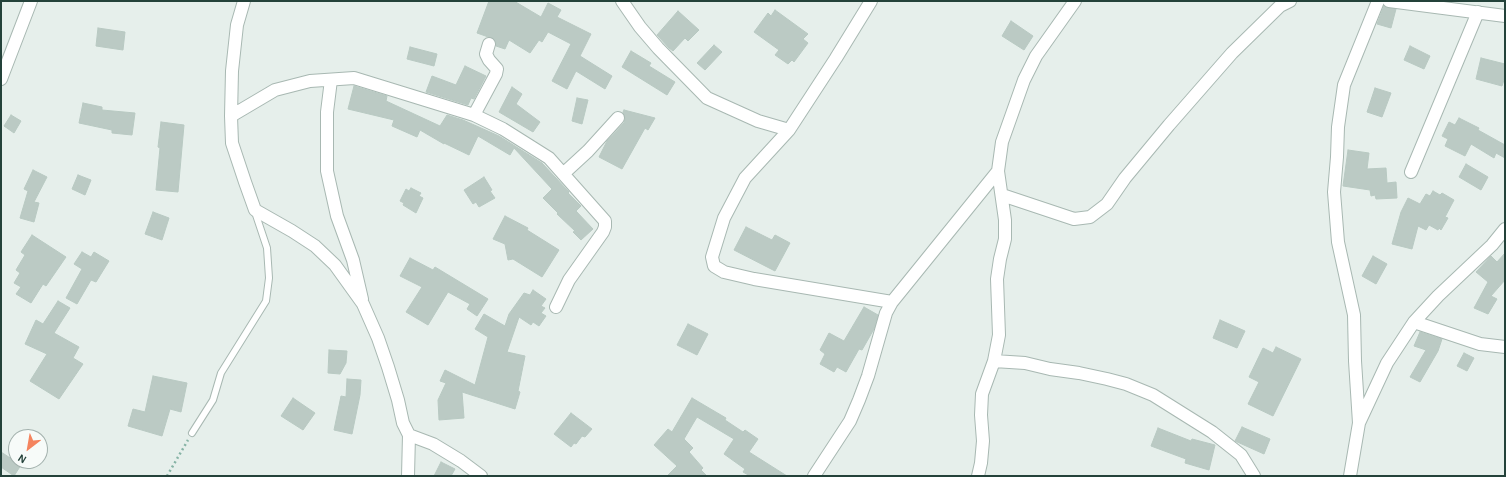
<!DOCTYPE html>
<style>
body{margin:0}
#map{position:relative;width:1506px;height:477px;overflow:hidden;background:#e6efeb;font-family:"Alegreya Sans",sans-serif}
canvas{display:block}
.frame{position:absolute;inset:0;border:2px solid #24423a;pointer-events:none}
.north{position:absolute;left:8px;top:429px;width:40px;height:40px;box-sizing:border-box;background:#f7fbf9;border:1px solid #a3b1ad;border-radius:50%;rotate:211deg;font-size:11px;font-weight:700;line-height:16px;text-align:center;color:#24423a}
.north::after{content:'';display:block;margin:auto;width:14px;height:18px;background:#f4845f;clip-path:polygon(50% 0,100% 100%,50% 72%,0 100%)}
</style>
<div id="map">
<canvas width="1506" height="477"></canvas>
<div class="frame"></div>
<div class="north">N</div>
</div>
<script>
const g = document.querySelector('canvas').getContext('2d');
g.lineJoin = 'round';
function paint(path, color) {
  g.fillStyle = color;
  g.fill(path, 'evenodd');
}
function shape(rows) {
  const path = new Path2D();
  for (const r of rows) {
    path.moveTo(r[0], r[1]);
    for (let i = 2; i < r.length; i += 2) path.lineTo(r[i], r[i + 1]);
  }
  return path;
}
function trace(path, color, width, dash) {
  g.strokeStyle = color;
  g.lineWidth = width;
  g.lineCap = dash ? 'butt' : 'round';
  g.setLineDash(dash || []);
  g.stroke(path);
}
const building = shape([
 [489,1,514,1,541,17,548,3,561,10,557,17,591,34,580,56,612,76,605,89,576,71,567,89,552,81,571,44,548,32,542,42,539,40,530,53,509,40,505,49,496,46,496,42,494,39,477,33,489,1],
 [1384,6,1396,9,1391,28,1377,24,1384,6],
 [775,10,808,34,803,39,808,43,794,62,792,60,788,64,775,55,779,50,754,32,768,13,771,16,775,10],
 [678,11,699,30,688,41,685,38,673,51,669,48,657,35,678,11],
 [1011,21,1033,36,1024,50,1002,36,1011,21],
 [98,28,125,32,123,50,96,46,98,28],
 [714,45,722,52,705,70,697,63,714,45],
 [1410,46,1430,56,1424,69,1404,60,1410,46],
 [410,47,437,54,434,66,407,59,410,47],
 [631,51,651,63,649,66,675,82,667,95,622,67,631,51],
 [1481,58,1505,64,1505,77,1502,86,1476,79,1481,58],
 [465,66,486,76,474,99,471,98,468,105,426,92,432,76,456,85,465,66],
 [354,86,387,96,386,101,440,126,447,115,463,120,499,136,542,163,569,192,568,193,581,206,576,211,593,229,581,240,573,232,575,231,557,214,558,213,543,198,552,189,514,148,510,155,478,136,469,155,444,143,444,144,420,130,417,137,392,126,394,120,348,109,354,86],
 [512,87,522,94,516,104,540,122,533,132,499,112,512,87],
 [1375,88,1391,93,1382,117,1367,112,1375,88],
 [577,98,588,100,582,124,572,121,577,98],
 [83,103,102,107,102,110,135,113,132,135,112,133,112,130,79,123,83,103],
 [624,110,655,118,648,130,645,128,622,169,599,157,607,141,624,123,625,119,623,112,624,110],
 [11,115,21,121,14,133,4,126,11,115],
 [1459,118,1479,128,1478,130,1505,145,1505,158,1496,153,1494,158,1471,144,1465,156,1445,146,1448,139,1442,136,1449,122,1455,125,1459,118],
 [161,122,184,125,178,192,156,190,160,148,158,147,161,122],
 [1348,150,1369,153,1367,169,1386,168,1387,183,1396,182,1397,198,1376,199,1375,195,1371,196,1370,190,1343,186,1348,150],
 [1466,164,1488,177,1481,190,1459,177,1466,164],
 [33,170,47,177,34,202,39,203,34,222,20,218,28,191,24,189,33,170],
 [78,175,91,180,85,195,72,189,78,175],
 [484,177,492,190,490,191,495,198,479,207,476,202,473,204,464,190,484,177],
 [411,188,421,193,419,196,423,198,416,213,403,205,404,203,400,201,406,189,409,191,411,188],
 [1433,191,1440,195,1442,193,1454,200,1445,217,1448,218,1441,230,1439,228,1438,230,1429,225,1426,230,1418,226,1412,249,1392,244,1401,212,1408,198,1420,204,1426,194,1430,196,1433,191],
 [153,212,169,218,162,240,145,234,153,212],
 [505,216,528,228,527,230,559,250,542,277,513,259,508,260,505,244,493,239,505,216],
 [746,227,772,240,775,235,790,243,775,271,734,250,746,227],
 [32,235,66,257,46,286,43,284,31,303,16,294,21,287,14,283,20,273,16,270,25,255,21,252,32,235],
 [82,252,91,257,94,252,109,261,96,282,91,280,77,304,66,298,82,269,74,264,82,252],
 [1505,253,1505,280,1491,296,1497,299,1488,314,1474,308,1488,282,1476,272,1491,256,1497,262,1505,253],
 [1373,256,1387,264,1376,284,1362,276,1373,256],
 [410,258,433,270,435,267,488,299,477,316,467,309,470,304,448,292,428,325,406,312,422,287,400,276,410,258],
 [533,290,546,299,541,306,545,308,541,313,546,316,539,326,533,322,531,325,519,317,507,352,525,356,518,391,520,392,515,409,462,392,464,418,439,420,438,400,446,383,440,381,445,370,475,385,488,337,475,329,484,314,505,326,509,314,524,293,530,295,533,290],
 [58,301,70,308,54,333,79,347,73,358,83,364,59,399,30,381,47,354,25,344,36,320,43,324,58,301],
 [864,307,878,315,874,329,862,350,859,349,846,372,837,367,834,372,820,364,825,354,820,350,829,333,844,341,864,307],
 [1220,320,1245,331,1237,348,1213,338,1220,320],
 [688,324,708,334,697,355,677,345,688,324],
 [1420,332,1442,339,1438,351,1420,382,1410,377,1426,350,1414,346,1420,332],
 [1276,347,1301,359,1273,416,1248,404,1259,382,1249,377,1263,348,1273,353,1276,347],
 [329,350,347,351,346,363,340,374,328,373,329,350],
 [1464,353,1474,358,1467,371,1457,366,1464,353],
 [153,376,187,383,181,412,170,409,162,436,128,426,133,409,145,412,153,376],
 [347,379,361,380,360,395,352,434,334,430,341,396,346,397,347,379],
 [293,398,315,413,303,430,281,416,293,398],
 [692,398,726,418,725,420,743,432,745,430,758,439,749,452,787,476,750,476,743,472,745,469,724,454,734,439,697,417,684,439,693,448,689,452,703,468,701,470,707,476,667,476,677,466,654,445,668,429,672,432,692,398],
 [571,413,592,429,585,437,582,436,576,444,574,443,571,447,554,434,571,413],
 [1242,427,1270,439,1264,454,1235,441,1242,427],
 [1158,428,1191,441,1192,439,1215,445,1209,470,1185,463,1186,459,1151,446,1158,428],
 [1,452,21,465,14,476,1,467,1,452],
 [441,462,455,469,451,476,434,476,441,462]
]);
paint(building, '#bbcac4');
trace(building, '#b8c9c2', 1);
const service = shape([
 [192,433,213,400,221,373,266,301,269,278,267,248,255,212]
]);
const minor = shape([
 [244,1,237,25,232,71,231,116,232,143,245,182,255,210,292,231,315,246,335,265,363,304,378,338,388,367,398,400,403,423,409,435,408,476],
 [622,1,640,27,658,48,707,98,758,121,789,130],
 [871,1,836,58,789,130,745,178,724,218,712,257,714,266,724,272,754,279,892,302],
 [1389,1,1505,16],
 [1,79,31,1],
 [331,80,327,112,327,171,337,216,353,260,362,299],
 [474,115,496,74,497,69,489,60,486,54,489,44],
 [231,116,275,90,310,81,354,78,474,115,503,129,549,158,605,221,605,227,603,232,569,280,556,307],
 [1411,172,1478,12],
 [563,174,588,151,618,118],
 [1002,195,1074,219,1090,217,1107,204,1125,178,1169,125,1232,53,1280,6,1290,1],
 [1414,322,1480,344,1505,347],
 [994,361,1025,363,1050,369,1079,373,1107,379,1126,384,1153,395,1212,432,1241,455,1254,476],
 [1359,423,1355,361,1354,315,1338,242,1334,192,1337,157,1338,127,1344,85,1378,1],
 [409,435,433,444,461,461,481,476],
 [814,476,850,421,859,400,868,376,886,313,892,302,998,171],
 [978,476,981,463,983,441,981,415,982,394,994,361,999,335,997,279,1000,259,1005,239,1005,220,998,171,1002,142,1024,80,1036,56,1075,1],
 [1350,476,1359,423,1387,363,1414,322,1438,296,1492,245,1505,229]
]);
trace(service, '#a8b8b2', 8);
trace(minor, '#a8b8b2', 14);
trace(shape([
 [167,476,188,440]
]), '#86b3a5', 2.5, [2, 3]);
trace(service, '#fff', 6);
trace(minor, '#fff', 12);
</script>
